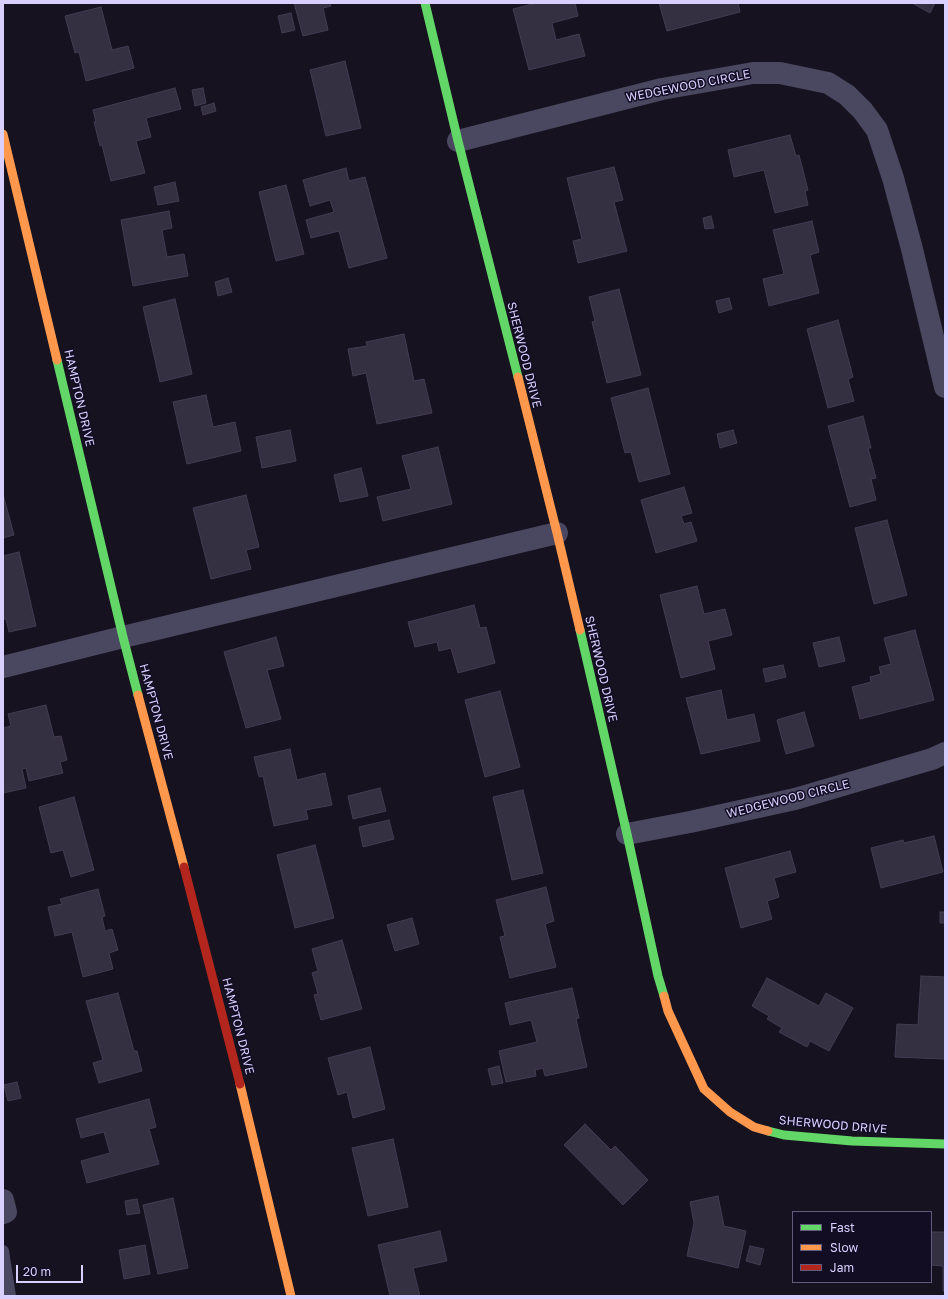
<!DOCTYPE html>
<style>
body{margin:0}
#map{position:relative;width:948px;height:1299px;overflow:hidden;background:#16121f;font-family:"Golos Text",sans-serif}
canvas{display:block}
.frame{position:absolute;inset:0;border:4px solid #d9d0ff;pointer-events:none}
.legend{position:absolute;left:792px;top:1211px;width:140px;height:72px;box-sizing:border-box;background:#130d24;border:1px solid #625b7c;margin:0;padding:5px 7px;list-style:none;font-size:12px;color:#d9d0ff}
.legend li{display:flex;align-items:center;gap:8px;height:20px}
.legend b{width:20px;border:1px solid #625b7c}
.scale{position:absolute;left:16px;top:1265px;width:67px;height:18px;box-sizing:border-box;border:2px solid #d9d0ff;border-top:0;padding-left:5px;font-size:12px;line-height:14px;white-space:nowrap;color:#d9d0ff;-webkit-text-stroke:3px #130d24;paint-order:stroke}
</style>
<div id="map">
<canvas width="948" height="1299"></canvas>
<div class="frame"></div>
<ul class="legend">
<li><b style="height:5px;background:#63d668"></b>Fast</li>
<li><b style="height:5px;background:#ff974d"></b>Slow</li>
<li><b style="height:5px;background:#b3261e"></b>Jam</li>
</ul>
<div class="scale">20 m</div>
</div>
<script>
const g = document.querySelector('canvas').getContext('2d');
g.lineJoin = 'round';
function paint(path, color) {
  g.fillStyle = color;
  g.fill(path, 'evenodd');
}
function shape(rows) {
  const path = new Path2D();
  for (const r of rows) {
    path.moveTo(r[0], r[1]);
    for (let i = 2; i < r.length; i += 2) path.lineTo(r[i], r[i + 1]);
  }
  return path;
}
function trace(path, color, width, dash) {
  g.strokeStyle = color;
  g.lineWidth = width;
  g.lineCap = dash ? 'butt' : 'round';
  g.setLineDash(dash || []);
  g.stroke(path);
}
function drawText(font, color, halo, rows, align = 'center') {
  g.font = font + ' "Golos Text",sans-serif';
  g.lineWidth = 3;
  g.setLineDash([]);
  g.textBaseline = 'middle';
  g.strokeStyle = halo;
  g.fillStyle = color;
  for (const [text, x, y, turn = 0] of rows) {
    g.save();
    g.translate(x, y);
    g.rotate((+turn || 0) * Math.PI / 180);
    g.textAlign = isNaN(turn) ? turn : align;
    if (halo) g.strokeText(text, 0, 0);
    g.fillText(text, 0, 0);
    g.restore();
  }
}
const building = shape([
 [294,3,330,3,331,6,323,8,328,30,303,36,294,3],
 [536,3,575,3,578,16,552,23,556,40,579,34,585,56,529,70,513,9,536,3],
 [659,3,738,3,740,12,667,31,659,3],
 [912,3,935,3,930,13,912,3],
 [101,7,112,50,128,46,134,68,86,81,79,52,75,53,65,16,101,7],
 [291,13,295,30,282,33,278,16,291,13],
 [345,61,361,128,326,136,310,70,345,61],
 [175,88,181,109,146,118,151,137,136,141,145,173,111,181,102,145,100,146,94,122,96,122,93,110,175,88],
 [203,88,206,103,195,106,192,90,203,88],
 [214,103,216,111,203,115,201,107,214,103],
 [790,135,796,156,799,155,808,190,805,191,808,205,775,213,764,170,734,177,728,150,790,135],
 [614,167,623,200,614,202,627,251,578,263,573,241,582,239,567,178,614,167],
 [346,168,349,181,365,177,387,258,349,268,339,231,311,238,306,220,334,212,330,200,310,206,303,180,346,168],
 [175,182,179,201,158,205,154,187,175,182],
 [286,185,304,254,276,261,259,192,286,185],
 [169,211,172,228,162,230,167,257,184,254,188,276,133,286,121,220,169,211],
 [711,216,714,228,705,229,703,218,711,216],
 [812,221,819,252,810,255,819,293,769,306,763,279,784,274,773,230,812,221],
 [228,278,232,292,218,296,215,282,228,278],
 [619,289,641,375,607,383,592,322,595,321,589,297,619,289],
 [729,298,732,309,719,313,716,301,729,298],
 [175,299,192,374,160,382,143,307,175,299],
 [838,320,853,377,848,379,854,401,828,408,807,329,838,320],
 [404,334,414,381,424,379,432,413,377,424,366,373,353,376,348,349,367,346,366,342,404,334],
 [648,388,670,474,639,482,631,452,625,453,611,398,648,388],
 [206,395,213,427,235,422,241,451,187,464,173,402,206,395],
 [863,416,871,448,868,448,876,478,871,479,876,500,850,507,828,426,863,416],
 [290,430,296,461,262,468,256,437,290,430],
 [733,430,737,443,720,448,717,434,733,430],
 [438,447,452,504,383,521,377,497,411,489,402,456,438,447],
 [361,468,368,496,340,502,334,475,361,468],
 [684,487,692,513,681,516,684,524,691,522,697,541,656,553,641,500,684,487],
 [3,494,14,535,3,538,3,494],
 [246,495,259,547,246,550,251,569,211,579,193,508,246,495],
 [887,520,907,595,874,604,855,528,887,520],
 [19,552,36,626,9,632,6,619,3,619,3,556,19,552],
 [697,586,704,614,725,609,732,635,708,641,715,669,681,678,660,595,697,586],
 [474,605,480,628,486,627,495,663,458,673,451,648,439,651,437,642,415,647,408,622,474,605],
 [915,630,934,700,860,719,852,687,871,682,870,677,881,674,879,667,891,664,884,638,915,630],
 [276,637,284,666,267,670,281,719,246,728,224,652,276,637],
 [839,637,845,661,819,667,813,643,839,637],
 [783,665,786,677,766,682,763,669,783,665],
 [721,690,727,720,754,714,760,741,701,754,686,698,721,690],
 [500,691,520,767,485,777,465,700,500,691],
 [46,705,54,737,61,736,67,760,60,762,63,773,29,781,26,768,22,769,26,788,3,793,3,728,11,726,8,714,46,705],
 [804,712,814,746,786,754,777,720,804,712],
 [290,749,297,780,325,773,332,805,306,810,308,819,274,826,263,776,259,777,254,757,290,749],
 [380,788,386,811,353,819,348,796,380,788],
 [523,790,543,873,512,880,493,797,523,790],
 [74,797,94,870,71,877,63,850,51,853,39,807,74,797],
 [389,820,394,839,363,847,359,827,389,820],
 [934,836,943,872,881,888,871,848,903,840,904,843,934,836],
 [315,845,334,918,295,928,277,855,315,845],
 [790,851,796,872,774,878,779,897,767,901,772,919,741,928,725,868,790,851],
 [546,887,554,921,545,924,556,967,510,978,500,937,505,936,496,900,546,887],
 [98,889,105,916,102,917,105,931,112,929,118,950,109,953,113,969,83,977,72,932,55,936,48,907,62,904,60,899,98,889],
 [940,912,945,912,945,923,940,923,940,912],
 [412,918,419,944,395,951,387,925,412,918],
 [342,940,362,1009,321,1020,314,995,318,994,312,973,318,971,312,949,342,940],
 [921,976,945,977,945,1059,895,1057,897,1024,918,1025,921,976],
 [767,978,819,1006,826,993,853,1008,829,1051,810,1041,807,1047,779,1032,782,1028,767,1019,769,1016,752,1006,767,978],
 [572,988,579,1018,576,1019,587,1067,545,1076,543,1068,535,1070,536,1076,506,1082,499,1051,537,1042,531,1020,510,1025,505,1003,572,988],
 [118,993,134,1051,137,1051,142,1071,99,1083,93,1063,103,1060,86,1001,118,993],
 [370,1047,385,1109,353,1118,347,1092,338,1095,328,1058,370,1047],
 [499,1066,503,1083,492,1085,488,1069,499,1066],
 [17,1082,21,1098,8,1101,4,1085,17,1082],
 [149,1099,156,1127,149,1129,159,1164,87,1183,81,1161,110,1153,104,1132,81,1138,76,1119,149,1099],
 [585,1124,611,1150,615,1146,648,1180,623,1205,564,1145,585,1124],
 [393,1139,408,1207,368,1216,352,1148,393,1139],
 [718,1196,724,1226,746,1231,738,1268,687,1256,694,1223,690,1202,718,1196],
 [173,1198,188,1268,158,1274,143,1205,173,1198],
 [137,1199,140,1213,127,1215,125,1201,137,1199],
 [440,1231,447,1261,413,1268,420,1296,390,1296,378,1245,440,1231],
 [931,1232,945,1232,945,1291,943,1291,943,1266,931,1265,931,1232],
 [145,1245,150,1274,124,1279,119,1250,145,1245],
 [750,1246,764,1249,760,1265,746,1261,750,1246]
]);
paint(building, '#343041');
trace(building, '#433c53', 1);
trace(shape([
 [3,1251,10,1296]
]), '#4a4760', 12);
trace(shape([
 [458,141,662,89,753,73,780,73,828,83,847,95,863,111,877,130,893,178,912,249,945,387],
 [3,667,123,637,557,533],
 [627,834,690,822,795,799,932,759,945,753],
 [3,1200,6,1212,3,1213]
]), '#4a4760', 22);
trace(shape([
 [425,3,458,141,518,377],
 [57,360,123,637,138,695],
 [580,630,627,834,658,976,664,996],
 [768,1131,784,1135,852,1141,945,1144]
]), '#63d668', 9);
trace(shape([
 [3,134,57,360],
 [518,377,557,533,580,630],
 [138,695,184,867],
 [664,996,668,1011,704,1089,730,1112,754,1127,768,1131],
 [240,1084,291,1296]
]), '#ff974d', 9);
trace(shape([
 [184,867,240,1084]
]), '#b3261e', 9);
drawText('12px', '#d9d0ff', '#130d24', [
 ["WEDGEWOOD CIRCLE",688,86,-11],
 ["SHERWOOD DRIVE",524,355,76],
 ["HAMPTON DRIVE",79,398,77],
 ["SHERWOOD DRIVE",601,669,77],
 ["HAMPTON DRIVE",156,712,75],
 ["WEDGEWOOD CIRCLE",788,799,-14],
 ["HAMPTON DRIVE",238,1026,76],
 ["SHERWOOD DRIVE",833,1125,5]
]);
</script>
